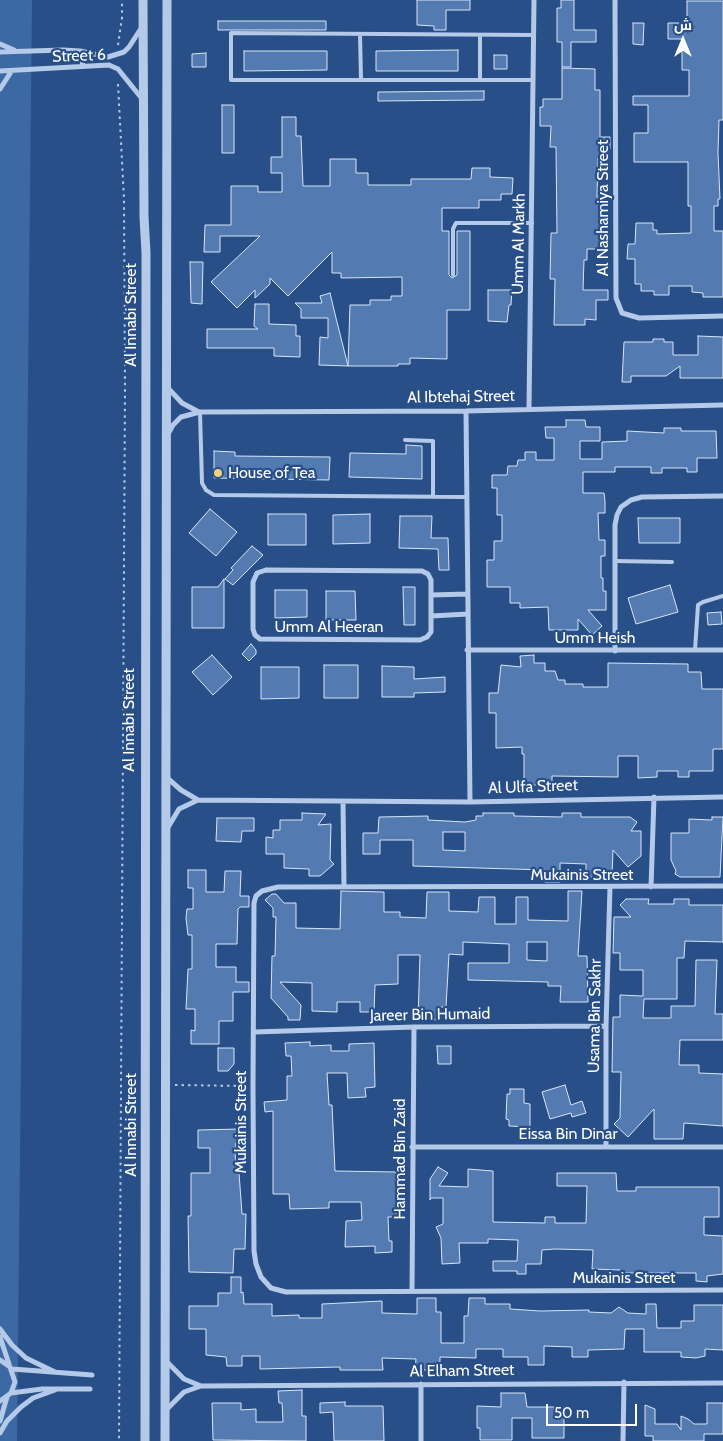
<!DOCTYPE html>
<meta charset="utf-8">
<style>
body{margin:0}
#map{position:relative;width:723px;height:1441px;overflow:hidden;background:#284f88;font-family:Cabin,Cairo,sans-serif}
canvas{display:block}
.north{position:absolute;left:658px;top:15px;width:50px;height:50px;-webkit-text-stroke:4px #284f88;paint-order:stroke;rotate:0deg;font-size:14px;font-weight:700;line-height:20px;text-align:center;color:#fff}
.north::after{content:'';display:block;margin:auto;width:18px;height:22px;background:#fff;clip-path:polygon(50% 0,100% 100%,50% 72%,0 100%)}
.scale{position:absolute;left:546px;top:1404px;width:91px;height:22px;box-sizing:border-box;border:2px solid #fff;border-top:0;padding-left:6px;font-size:15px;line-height:18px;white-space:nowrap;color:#fff;-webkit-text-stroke:4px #284f88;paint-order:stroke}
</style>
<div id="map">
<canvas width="723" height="1441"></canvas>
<div class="north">ش</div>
<div class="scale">50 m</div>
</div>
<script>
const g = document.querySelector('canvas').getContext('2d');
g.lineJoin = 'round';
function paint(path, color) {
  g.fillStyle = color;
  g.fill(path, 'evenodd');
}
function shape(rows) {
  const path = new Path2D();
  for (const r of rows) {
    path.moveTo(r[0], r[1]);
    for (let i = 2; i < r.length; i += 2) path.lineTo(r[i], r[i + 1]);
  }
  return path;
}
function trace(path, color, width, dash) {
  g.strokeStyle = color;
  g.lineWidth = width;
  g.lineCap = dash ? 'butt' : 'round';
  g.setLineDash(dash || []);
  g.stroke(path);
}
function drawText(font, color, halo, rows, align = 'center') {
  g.font = font + ' Cabin,sans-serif';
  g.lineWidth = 4.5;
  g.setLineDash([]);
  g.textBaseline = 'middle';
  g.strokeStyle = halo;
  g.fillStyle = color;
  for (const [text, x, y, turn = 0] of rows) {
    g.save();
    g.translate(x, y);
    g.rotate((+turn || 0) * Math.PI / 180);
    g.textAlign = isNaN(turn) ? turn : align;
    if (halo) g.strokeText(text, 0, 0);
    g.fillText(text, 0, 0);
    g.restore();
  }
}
paint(shape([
 [0,0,32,0,17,1441,0,1441]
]), '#3c69a4');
const building = shape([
 [417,0,470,0,470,10,446,10,446,30,434,30,434,26,417,25,417,0],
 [561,0,574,0,574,30,596,30,596,42,571,42,571,67,562,67,562,42,557,42,557,8,561,8,561,0],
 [687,1,723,1,723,120,719,120,718,153,720,199,718,199,718,206,714,206,714,231,723,231,723,297,703,297,703,293,692,292,692,286,669,286,669,295,654,295,654,291,641,291,641,284,635,284,635,259,627,259,628,244,635,244,636,223,653,223,653,230,657,230,657,234,691,233,691,206,688,206,688,162,634,162,634,133,648,133,648,105,633,105,633,96,689,96,689,70,682,70,682,39,668,39,668,23,687,23,687,1],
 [218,21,326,21,326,30,218,30,218,21],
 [633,23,644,23,643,45,633,44,633,23],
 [458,50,458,71,376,71,376,51,458,50],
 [244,51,327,51,327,70,244,71,244,51],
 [206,53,206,67,192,67,192,54,206,53],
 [494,55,507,55,507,69,494,69,494,55],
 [562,68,595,69,595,90,600,90,600,137,610,137,610,149,604,149,604,158,598,158,597,197,603,198,604,249,587,249,587,260,584,260,583,290,608,290,608,300,596,300,596,320,585,319,585,325,554,325,555,279,550,279,551,233,557,233,556,147,550,147,551,126,540,126,540,107,543,107,543,99,562,99,562,68],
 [484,91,484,100,378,101,378,92,484,91],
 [222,105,234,105,234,153,222,153,222,105],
 [282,117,296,117,296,136,301,136,303,186,330,186,330,159,356,159,356,173,368,173,368,185,411,185,411,179,471,179,472,168,490,168,490,177,513,178,512,194,501,194,501,200,479,200,479,208,442,208,442,231,449,231,449,275,452,278,457,275,457,231,470,231,470,310,447,310,447,359,410,358,410,364,398,364,398,366,348,366,350,305,370,305,370,300,391,300,391,296,402,296,402,277,341,278,341,273,332,273,332,252,288,296,270,278,270,284,255,298,255,290,237,308,211,282,260,236,220,236,220,252,204,252,205,225,231,225,231,186,258,186,258,192,282,192,282,173,271,173,271,157,282,157,282,117],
 [190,262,203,262,202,304,191,303,190,262],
 [488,290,512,290,511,305,509,305,507,322,488,321,488,290],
 [330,293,336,318,348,366,319,365,320,337,328,338,328,318,301,318,301,309,295,303,322,303,320,296,330,293],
 [255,304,269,304,269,324,296,325,296,336,300,336,300,357,274,356,274,348,207,348,207,329,258,329,254,326,255,304],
 [698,336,723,337,723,378,680,378,680,366,666,376,631,376,631,382,622,382,624,342,653,342,653,339,664,339,664,342,673,342,673,355,698,355,698,336],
 [566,420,585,420,586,427,600,427,600,441,580,441,580,459,602,459,602,442,627,441,627,431,664,433,664,428,681,428,681,431,716,431,717,458,697,458,697,472,687,472,687,468,662,468,662,473,651,473,651,467,615,467,615,472,583,472,583,493,604,493,605,501,605,513,598,513,599,540,605,540,605,556,601,556,601,578,603,578,603,591,606,591,606,610,588,610,602,626,592,635,578,619,578,630,549,630,548,607,520,608,520,603,510,603,510,587,487,587,487,560,494,560,494,541,502,541,502,515,497,515,497,488,492,488,492,475,507,475,508,466,517,466,518,460,525,460,525,452,536,452,536,460,554,460,554,438,546,438,545,427,566,427,566,420],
 [406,445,422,446,422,479,349,477,350,453,406,454,406,445],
 [214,451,235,452,235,456,330,457,329,480,214,478,214,451],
 [210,509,237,532,216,556,189,533,210,509],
 [268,514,306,514,306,545,268,545,268,514],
 [370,514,370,543,333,544,333,515,370,514],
 [400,516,432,516,431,538,448,538,449,570,439,570,438,549,399,548,400,516],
 [638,518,680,518,680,543,639,543,638,518],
 [252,546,263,555,233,585,225,579,233,570,231,568,252,546],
 [224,579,224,628,192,628,192,587,218,587,224,579],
 [670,585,678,612,636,624,628,598,670,585],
 [403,587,415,587,415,625,404,625,403,587],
 [275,590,307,590,307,617,275,618,275,590],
 [326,591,355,591,356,620,326,620,326,591],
 [721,612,722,624,708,625,707,613,721,612],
 [251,644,256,650,256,654,249,661,242,654,251,644],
 [212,655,232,677,213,695,192,672,212,655],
 [534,655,534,663,545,663,545,671,555,671,558,680,565,680,565,684,583,684,583,687,608,687,608,663,688,664,688,672,701,672,702,689,723,689,723,749,713,749,713,771,689,771,689,777,678,777,678,771,657,771,657,777,638,778,638,756,618,756,618,777,552,776,552,785,524,785,524,754,522,754,522,747,496,748,496,713,489,713,489,693,498,693,501,665,521,667,520,656,534,655],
 [324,665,358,665,358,698,324,698,324,665],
 [382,666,414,667,414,679,445,677,445,692,414,693,414,697,382,697,382,666],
 [261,667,299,667,299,698,261,699,261,667],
 [302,813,326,814,318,825,331,824,330,860,334,864,320,876,309,876,309,869,284,868,284,854,266,854,266,837,273,838,273,830,280,830,280,820,302,820,302,813],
 [483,813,514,813,514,816,562,817,562,813,581,813,581,817,630,817,637,822,631,831,641,831,641,856,628,867,613,850,612,877,586,877,586,864,560,863,560,882,545,882,545,870,413,866,413,840,380,840,380,854,363,854,363,833,378,833,379,817,428,816,428,820,465,822,476,820,476,816,483,816,483,813],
 [443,832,465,832,465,851,443,850,443,832],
 [712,817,723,817,720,877,680,877,675,874,676,871,671,860,671,833,689,833,689,819,712,820,712,817],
 [217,818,254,818,254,831,242,831,241,842,216,841,217,818],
 [188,870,206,870,206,892,224,892,225,871,241,871,240,896,249,896,249,907,240,907,238,909,237,944,216,944,216,967,236,967,236,982,249,982,249,992,233,992,233,1021,219,1021,219,1044,191,1044,191,1030,195,1031,195,1009,186,1009,188,969,192,969,192,935,188,935,186,918,187,909,193,909,193,888,188,888,188,870],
 [341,891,384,892,384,912,400,912,400,917,426,918,427,892,449,892,449,911,478,912,479,897,495,897,495,924,516,924,516,897,528,897,528,920,568,921,568,891,582,891,578,956,587,956,588,1002,560,1002,561,986,548,986,548,982,468,980,468,963,509,963,509,944,463,942,463,955,449,954,446,1007,440,1007,439,1020,418,1019,420,955,398,955,398,984,375,985,374,1012,360,1012,360,1002,337,1002,337,1012,312,1011,312,983,280,982,301,1005,300,1020,288,1020,288,1017,271,998,272,956,275,956,276,917,273,917,273,908,265,900,272,894,276,894,284,903,296,903,296,928,340,929,341,891],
 [527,942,547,942,547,961,527,960,527,942],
 [626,899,649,899,648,904,674,904,674,899,689,899,689,905,723,905,723,942,685,941,684,958,677,958,677,999,644,999,643,1018,671,1018,671,1006,695,1006,696,960,717,960,715,1014,723,1014,723,1040,680,1040,679,1065,699,1065,699,1073,723,1074,723,1126,684,1123,683,1139,654,1139,654,1109,628,1137,614,1124,620,1118,621,1072,612,1072,613,1017,620,1017,620,995,643,996,643,970,620,970,620,953,613,953,614,917,631,917,620,905,626,899],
 [310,1042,310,1046,331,1045,331,1051,349,1051,349,1044,374,1043,375,1087,365,1088,366,1097,348,1098,347,1073,327,1073,329,1105,332,1105,335,1171,396,1172,397,1217,388,1217,389,1241,392,1241,392,1252,375,1253,375,1246,345,1247,346,1221,362,1220,361,1202,329,1202,329,1208,290,1209,289,1194,273,1194,273,1111,265,1112,264,1102,287,1100,287,1076,292,1076,291,1056,286,1056,285,1043,310,1042],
 [437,1046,451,1046,451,1064,438,1064,437,1046],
 [218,1048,234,1048,234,1064,228,1071,218,1071,218,1048],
 [565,1085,571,1105,582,1101,586,1113,572,1117,571,1113,550,1119,542,1092,565,1085],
 [510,1089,524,1089,524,1103,530,1104,530,1127,509,1126,509,1120,506,1119,507,1094,510,1094,510,1089],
 [240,1129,240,1138,237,1138,235,1148,236,1173,239,1173,242,1214,246,1214,245,1249,234,1249,233,1273,189,1272,188,1216,191,1216,191,1173,210,1173,210,1148,198,1148,198,1130,240,1129],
 [438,1167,448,1173,439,1186,468,1187,468,1169,493,1171,493,1222,545,1223,545,1217,555,1217,555,1223,586,1223,587,1186,557,1186,557,1173,616,1173,617,1191,636,1191,636,1187,719,1187,719,1217,704,1217,704,1235,723,1236,723,1274,707,1276,707,1282,696,1281,696,1273,621,1273,620,1270,592,1269,593,1250,555,1249,542,1250,541,1264,526,1264,526,1274,517,1274,517,1271,493,1271,493,1261,517,1261,518,1240,488,1239,488,1243,459,1243,460,1263,442,1264,441,1238,436,1227,443,1224,443,1198,431,1198,430,1200,430,1179,438,1167],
 [231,1277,241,1277,241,1293,243,1292,244,1304,272,1304,272,1316,299,1315,299,1318,322,1318,322,1304,382,1301,382,1313,417,1314,417,1298,436,1298,436,1312,441,1312,441,1343,464,1343,464,1316,468,1316,469,1298,485,1298,485,1304,510,1304,510,1309,540,1311,589,1310,589,1312,611,1313,619,1307,628,1313,646,1314,646,1304,656,1304,657,1328,681,1328,681,1321,694,1321,694,1305,723,1305,723,1350,705,1349,705,1356,696,1358,681,1357,681,1352,644,1352,644,1329,625,1329,624,1349,588,1350,588,1357,572,1357,572,1347,544,1346,544,1365,528,1365,528,1357,503,1357,503,1349,476,1349,476,1358,440,1357,440,1370,415,1370,416,1359,382,1358,383,1370,340,1370,340,1367,260,1369,260,1356,242,1356,242,1366,227,1366,226,1357,206,1355,206,1329,189,1329,189,1306,218,1306,218,1293,231,1293,231,1277],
 [302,1390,302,1416,306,1416,306,1441,213,1440,212,1403,241,1403,241,1410,256,1409,256,1422,283,1422,282,1403,279,1403,278,1391,302,1390],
 [501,1393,525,1393,527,1407,564,1407,564,1438,532,1438,532,1418,512,1418,512,1440,480,1440,480,1428,477,1428,477,1406,501,1407,501,1393],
 [345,1402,345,1406,383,1406,384,1441,334,1441,333,1412,320,1413,320,1403,345,1402],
 [707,1403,723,1403,723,1434,704,1434,704,1441,653,1441,653,1436,645,1436,645,1405,655,1409,655,1424,677,1424,681,1430,681,1416,688,1419,694,1424,707,1424,707,1403]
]);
paint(building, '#547bb1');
trace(building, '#d8e5f7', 1);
trace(shape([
 [118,45,122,18,122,0],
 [118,84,124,199,125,390,119,1441],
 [175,1085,245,1086]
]), '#b4cae8', 2, [2.5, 4]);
trace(shape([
 [360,34,361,80],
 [480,35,480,80],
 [533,80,231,80,231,33,534,35],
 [453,275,453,229,456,223,532,223],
 [200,412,202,483,206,490,214,495,466,497],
 [405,440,433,441,433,497],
 [615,561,672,562],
 [695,650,698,605,703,602,723,596]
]), '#b4cae8', 4);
trace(shape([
 [615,0,616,298,622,313,639,318,723,316],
 [0,44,14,50],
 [80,51,83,66],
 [0,52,63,50,80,51,108,57,124,52,129,47,142,27],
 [0,71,109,65,118,69,143,100],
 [0,89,11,72],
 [167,387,182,403,199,412],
 [529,408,534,0],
 [466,411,470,802],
 [168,434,173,425,181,417,200,412,466,411,723,405],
 [266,570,422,571,428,574,431,580,431,632,427,637,420,640,260,639,255,635,253,629,253,582,257,573,266,570],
 [431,595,468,594],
 [431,616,468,614],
 [467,650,723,650],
 [615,651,615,525,617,515,621,507,631,500,642,497,723,496],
 [166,777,181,790,198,800],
 [343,801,344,887],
 [167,829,179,809,198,800,470,802,723,797],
 [723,886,278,887,262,891,256,896,254,903,253,1086,254,1251,256,1264,261,1277,271,1288,286,1292,723,1290],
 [651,887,654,797],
 [254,1032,414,1027,606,1026],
 [606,1146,606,1026,610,887],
 [412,1147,723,1147],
 [412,1291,414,1027],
 [0,1329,12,1345,26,1358,55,1372],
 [0,1337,9,1364],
 [0,1360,10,1367,15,1382,11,1393,0,1401],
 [166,1361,184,1379,201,1386],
 [12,1369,92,1375],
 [421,1384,421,1441],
 [11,1393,42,1389,90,1389],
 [167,1409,184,1392,201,1386,723,1383],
 [0,1421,7,1397],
 [0,1433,7,1421,21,1407,33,1398,55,1390],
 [623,1441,624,1382]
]), '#b4cae8', 5);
trace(shape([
 [143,0,144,217,146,253,145,1441],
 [165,1441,167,0]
]), '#b4cae8', 9);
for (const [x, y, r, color] of [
 [218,473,5,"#f0d17a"]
]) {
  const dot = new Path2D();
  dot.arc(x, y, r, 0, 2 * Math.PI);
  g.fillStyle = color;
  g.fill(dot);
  trace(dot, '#284f88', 2);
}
drawText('16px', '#fff', '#284f88', [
 ["Street 6",79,56,-2],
 ["Al Nashamiya Street",603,208,-90],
 ["Umm Al Markh",519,244,-89],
 ["Al Innabi Street",131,315,-90],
 ["Al Ibtehaj Street",461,397,-1],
 ["Umm Al Heeran",329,627],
 ["Umm Heish",595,638],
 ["Al Innabi Street",129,720,-90],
 ["Al Ulfa Street",533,787,-2],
 ["Mukainis Street",582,875],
 ["Jareer Bin Humaid",430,1015,-1],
 ["Usama Bin Sakhr",595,1016,-89],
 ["Mukainis Street",241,1122,-90],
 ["Al Innabi Street",131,1125,-90],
 ["Eissa Bin Dinar",568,1134],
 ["Hammad Bin Zaid",400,1159,-90],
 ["Mukainis Street",624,1278],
 ["Al Elham Street",462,1371,-1]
]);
drawText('16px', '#fff', '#284f88', [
 ["House of Tea",228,473]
], 'left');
</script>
